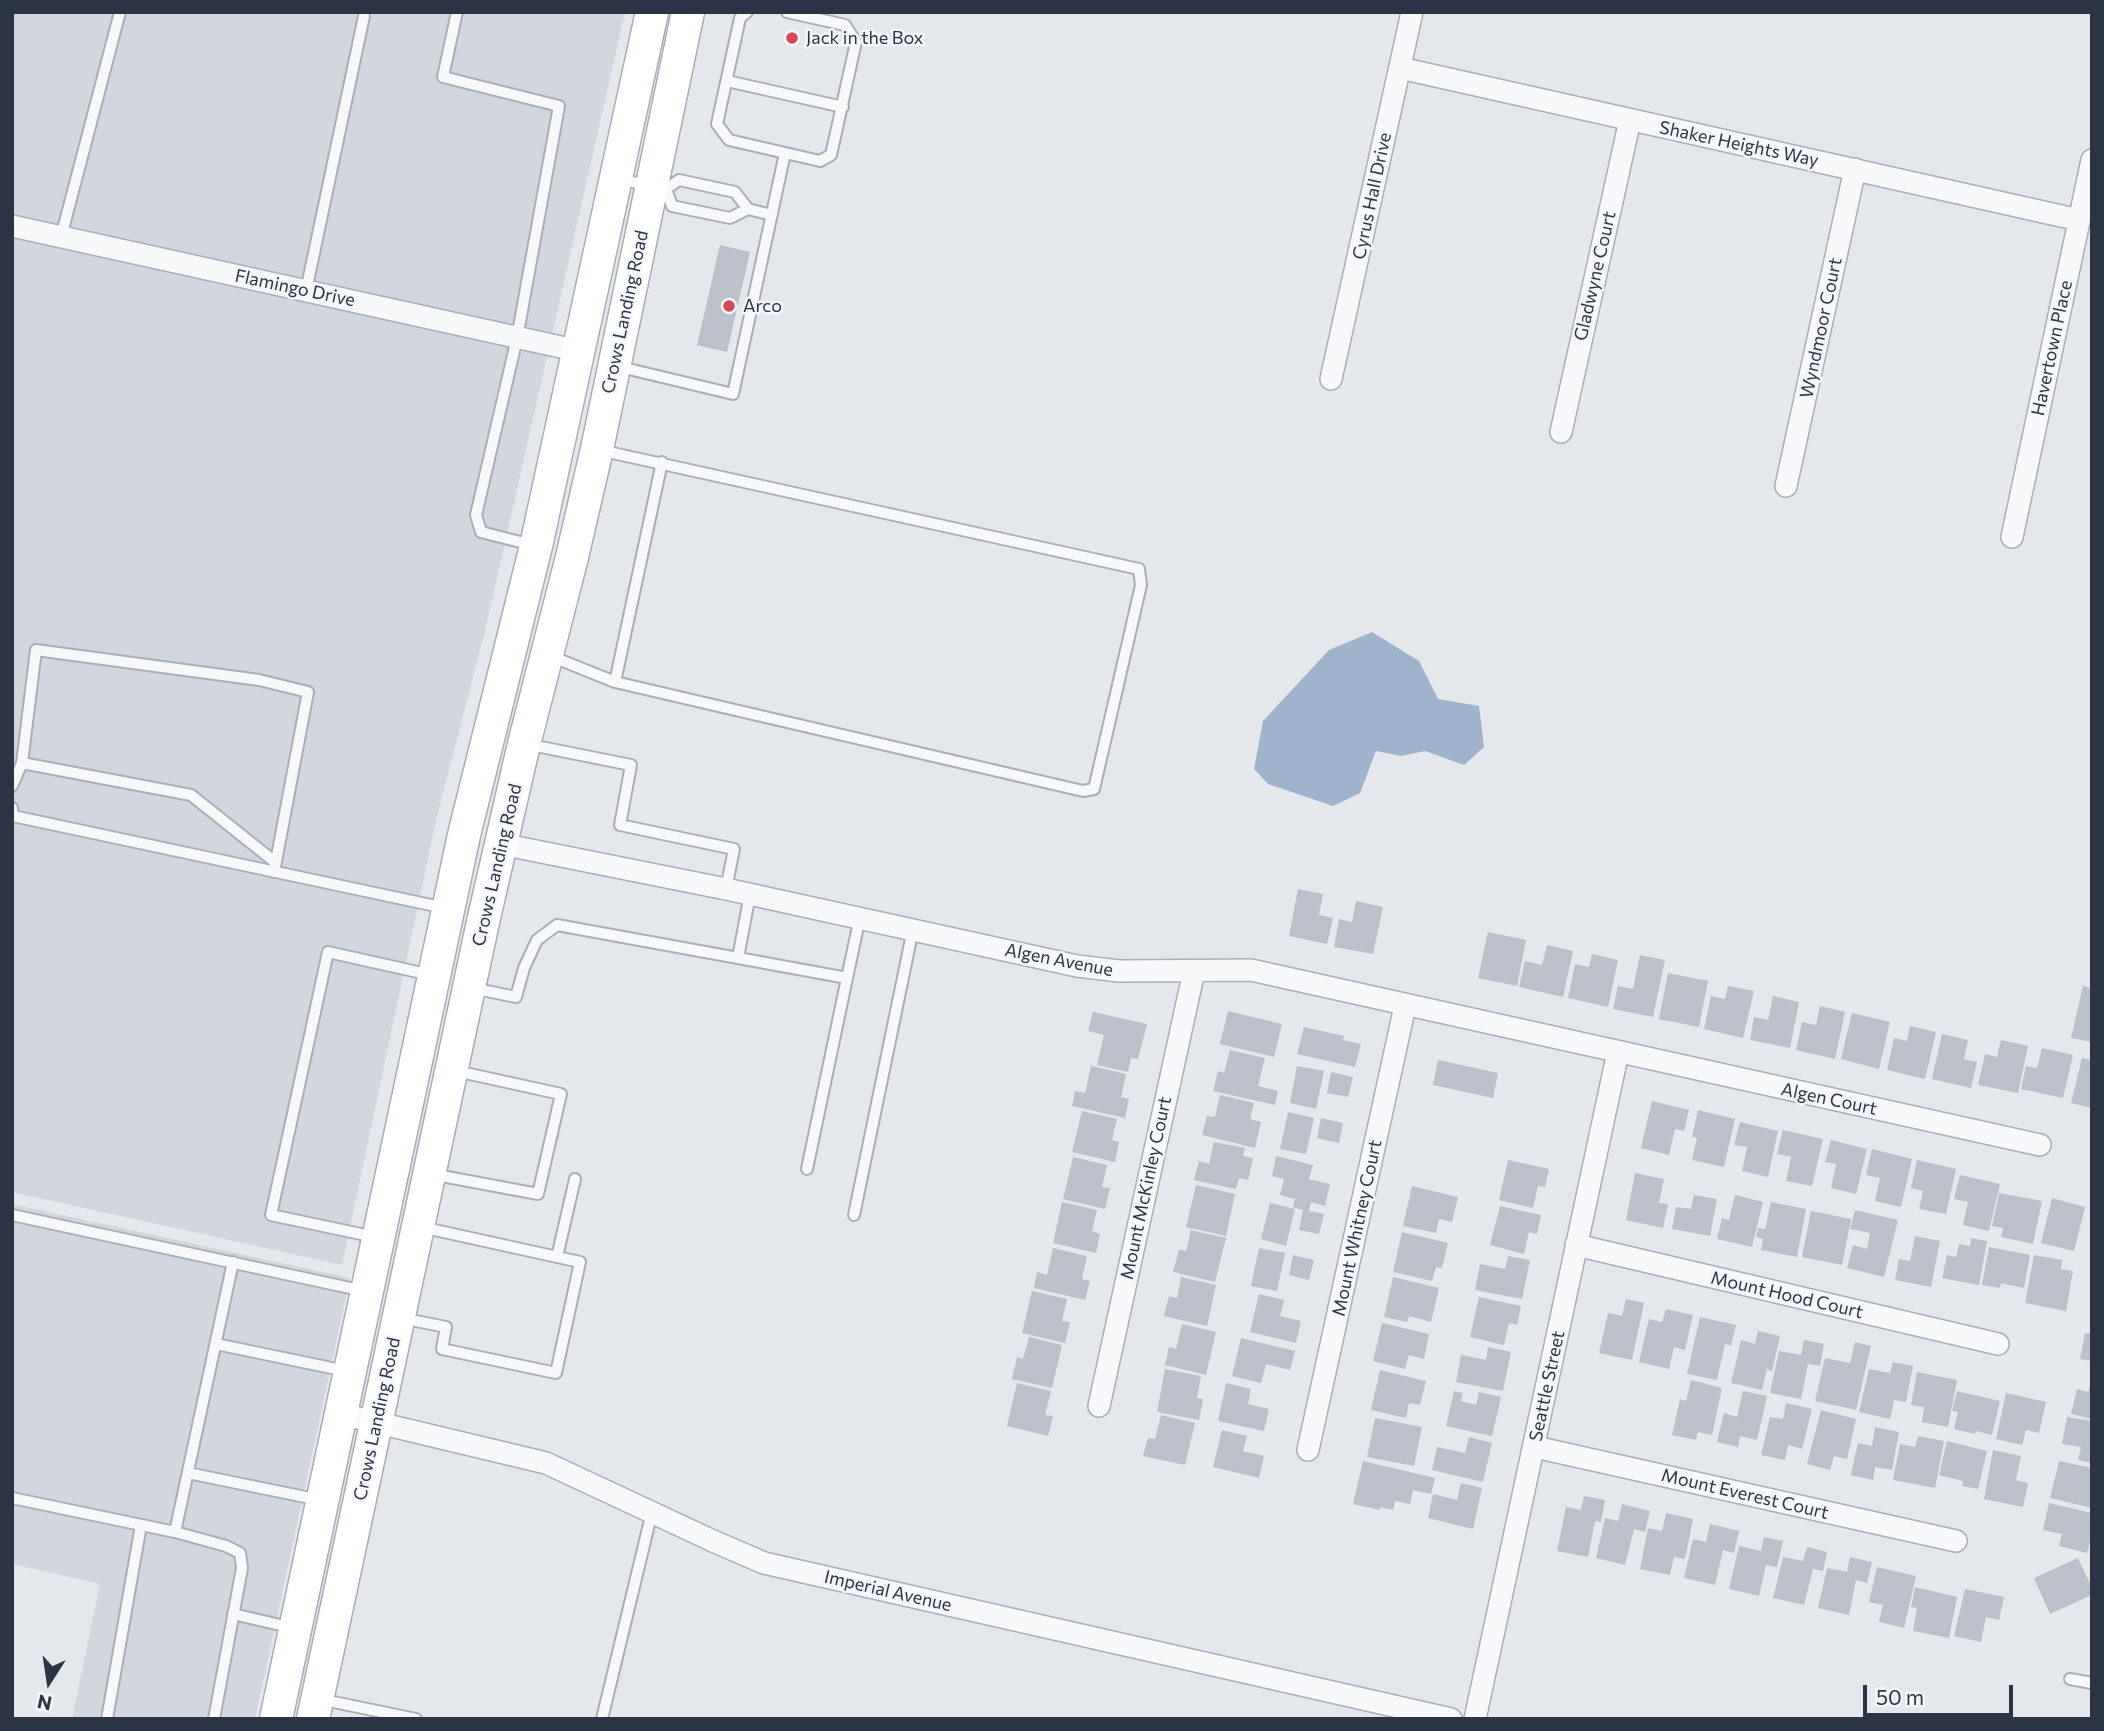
<!DOCTYPE html>
<style>
body{margin:0}
#map{position:relative;width:2104px;height:1731px;overflow:hidden;background:#e4e7ec;font-family:Commissioner,sans-serif}
canvas{display:block}
.frame{position:absolute;inset:0;border:14px solid #2b3445;pointer-events:none}
.north{position:absolute;left:14px;top:1647px;width:70px;height:70px;-webkit-text-stroke:5px #f4f6f9;paint-order:stroke;rotate:192deg;font-size:19px;font-weight:700;line-height:28px;text-align:center;color:#2b3445}
.north::after{content:'';display:block;margin:auto;width:24px;height:32px;background:#2b3445;clip-path:polygon(50% 0,100% 100%,50% 72%,0 100%)}
.scale{position:absolute;left:1863px;top:1685px;width:150px;height:32px;box-sizing:border-box;border:4px solid #2b3445;border-top:0;padding-left:9px;font-size:21px;line-height:24px;white-space:nowrap;color:#2b3445;-webkit-text-stroke:5px #f4f6f9;paint-order:stroke}
</style>
<div id="map">
<canvas width="2104" height="1731"></canvas>
<div class="frame"></div>
<div class="north">N</div>
<div class="scale">50 m</div>
</div>
<script>
const g = document.querySelector('canvas').getContext('2d');
g.lineJoin = 'round';
function paint(path, color) {
  g.fillStyle = color;
  g.fill(path, 'evenodd');
}
function shape(rows) {
  const path = new Path2D();
  for (const r of rows) {
    path.moveTo(r[0], r[1]);
    for (let i = 2; i < r.length; i += 2) path.lineTo(r[i], r[i + 1]);
  }
  return path;
}
function trace(path, color, width, dash) {
  g.strokeStyle = color;
  g.lineWidth = width;
  g.lineCap = dash ? 'butt' : 'round';
  g.setLineDash(dash || []);
  g.stroke(path);
}
function drawText(font, color, halo, rows, align = 'center') {
  g.font = font + ' Commissioner,sans-serif';
  g.lineWidth = 5;
  g.setLineDash([]);
  g.textBaseline = 'middle';
  g.strokeStyle = halo;
  g.fillStyle = color;
  for (const [text, x, y, turn = 0] of rows) {
    g.save();
    g.translate(x, y);
    g.rotate((+turn || 0) * Math.PI / 180);
    g.textAlign = isNaN(turn) ? turn : align;
    if (halo) g.strokeText(text, 0, 0);
    g.fillText(text, 0, 0);
    g.restore();
  }
}
paint(shape([
 [12,12,625,12,485,631,437,816,342,1265,12,1192],
 [12,1204,350,1278,255,1719,72,1719,100,1584,12,1564]
]), '#d2d6de');
paint(shape([
 [1372,632,1419,661,1438,699,1479,706,1484,747,1464,765,1425,751,1401,756,1376,751,1360,793,1333,806,1268,784,1254,769,1263,721,1329,650]
]), '#9fb4cc');
paint(shape([
 [720,245,750,252,727,352,697,345],
 [1298,889,1323,894,1319,915,1333,918,1327,944,1289,936],
 [1356,901,1383,907,1373,954,1334,947,1339,919,1352,922],
 [1488,932,1526,940,1517,986,1478,978],
 [1547,945,1573,951,1563,997,1519,987,1525,961,1542,965],
 [1592,954,1618,960,1608,1007,1568,998,1575,964,1589,967],
 [1640,955,1665,960,1653,1017,1613,1009,1618,986,1633,989],
 [1668,973,1708,981,1699,1027,1659,1019],
 [1728,986,1754,991,1743,1038,1704,1029,1711,996,1725,999],
 [2083,986,2092,988,2092,1042,2071,1038],
 [1773,996,1799,1002,1790,1048,1750,1040,1754,1017,1768,1020],
 [1820,1006,1845,1012,1835,1059,1796,1050,1802,1022,1816,1025],
 [1228,1011,1282,1024,1274,1057,1220,1044],
 [1093,1012,1147,1024,1138,1059,1131,1058,1128,1072,1097,1065,1104,1035,1088,1031],
 [1852,1013,1890,1022,1879,1069,1841,1059],
 [1910,1026,1936,1032,1925,1079,1887,1070,1894,1038,1907,1041],
 [1304,1027,1344,1036,1343,1040,1361,1044,1355,1067,1297,1054],
 [1942,1034,1968,1040,1964,1059,1977,1062,1971,1088,1932,1079],
 [2001,1040,2028,1046,2018,1093,1978,1085,1985,1054,1997,1057],
 [2042,1048,2073,1055,2063,1098,2021,1089,2026,1066,2037,1068],
 [1230,1050,1265,1058,1258,1086,1278,1091,1275,1105,1213,1091,1218,1071,1224,1073],
 [2082,1058,2092,1060,2092,1108,2071,1103],
 [1438,1060,1498,1073,1493,1098,1433,1085],
 [1091,1066,1126,1074,1121,1097,1129,1099,1125,1118,1072,1106,1075,1091,1085,1093],
 [1297,1066,1324,1071,1316,1109,1290,1103],
 [1331,1072,1353,1077,1348,1097,1327,1093],
 [1220,1095,1254,1103,1250,1119,1261,1122,1255,1148,1202,1135,1207,1116,1215,1117],
 [1652,1101,1689,1110,1684,1131,1675,1129,1669,1155,1641,1148],
 [1698,1110,1735,1119,1724,1167,1692,1160,1697,1138,1692,1137],
 [1082,1111,1117,1119,1112,1140,1119,1142,1115,1162,1072,1152],
 [1288,1112,1314,1118,1306,1154,1280,1149],
 [1321,1118,1343,1123,1339,1143,1317,1138],
 [1740,1122,1778,1131,1768,1177,1742,1171,1747,1147,1734,1145],
 [1783,1130,1823,1139,1812,1186,1786,1181,1791,1157,1777,1154],
 [1831,1140,1867,1149,1856,1194,1831,1188,1836,1164,1825,1162],
 [1214,1142,1245,1148,1243,1156,1253,1158,1248,1180,1239,1178,1236,1189,1194,1180,1199,1161,1209,1164],
 [1872,1149,1912,1159,1901,1207,1875,1201,1880,1178,1866,1175],
 [1276,1156,1313,1165,1309,1179,1330,1184,1325,1206,1311,1202,1309,1211,1324,1214,1319,1234,1299,1230,1303,1210,1293,1207,1295,1199,1280,1195,1284,1179,1272,1176],
 [1073,1157,1107,1165,1102,1187,1110,1188,1105,1209,1063,1199],
 [1508,1160,1549,1169,1545,1187,1538,1186,1533,1208,1499,1200],
 [1917,1160,1956,1169,1946,1214,1919,1209,1923,1191,1911,1188],
 [1635,1173,1664,1179,1659,1203,1668,1204,1663,1228,1626,1220],
 [1960,1175,2000,1184,1989,1231,1963,1225,1968,1202,1954,1199],
 [1196,1185,1235,1194,1226,1236,1186,1227],
 [1412,1186,1458,1197,1452,1222,1439,1219,1436,1233,1403,1226],
 [1999,1193,2042,1201,2033,1244,2001,1237,2003,1228,1992,1226],
 [1694,1195,1717,1199,1710,1236,1672,1229,1676,1207,1691,1209],
 [1735,1195,1763,1202,1752,1247,1717,1239,1722,1218,1729,1220],
 [2052,1198,2085,1207,2074,1251,2041,1243],
 [1062,1202,1097,1210,1092,1231,1100,1234,1096,1253,1053,1243],
 [1771,1202,1806,1209,1797,1257,1761,1250,1763,1239,1756,1237,1758,1228,1765,1229],
 [1270,1203,1295,1209,1286,1246,1261,1239],
 [1500,1206,1541,1215,1537,1234,1529,1232,1524,1254,1490,1245],
 [1855,1210,1898,1220,1884,1277,1847,1268,1853,1245,1867,1249,1870,1233,1850,1229],
 [1811,1211,1851,1219,1842,1265,1802,1257],
 [1191,1230,1226,1238,1215,1282,1173,1272,1179,1250,1186,1251],
 [1402,1232,1448,1243,1442,1268,1436,1267,1432,1281,1393,1272],
 [1915,1236,1940,1241,1931,1287,1895,1280,1899,1259,1910,1261],
 [1971,1238,1987,1241,1979,1285,1942,1278,1947,1255,1956,1257,1959,1244,1970,1246],
 [1989,1247,2030,1255,2024,1288,2001,1283,2000,1288,1982,1285],
 [1053,1248,1087,1256,1082,1279,1090,1281,1085,1300,1034,1288,1037,1272,1047,1275],
 [1259,1248,1285,1253,1277,1291,1251,1286],
 [1293,1255,1314,1260,1309,1280,1289,1275],
 [2034,1255,2062,1260,2061,1269,2073,1271,2066,1311,2025,1303],
 [1508,1256,1530,1260,1522,1299,1475,1290,1480,1264,1505,1269],
 [1181,1277,1216,1285,1207,1326,1164,1316,1169,1296,1177,1298],
 [1393,1277,1439,1288,1431,1322,1409,1316,1407,1322,1384,1317],
 [1032,1291,1067,1299,1062,1321,1070,1322,1065,1343,1022,1333],
 [1259,1294,1284,1300,1280,1316,1301,1321,1296,1343,1250,1332],
 [1479,1297,1521,1306,1517,1325,1509,1323,1504,1345,1470,1337],
 [1626,1299,1644,1303,1632,1360,1599,1353,1608,1313,1622,1316],
 [1666,1309,1693,1315,1685,1350,1674,1347,1669,1369,1639,1362,1649,1319,1662,1322],
 [1700,1317,1736,1325,1731,1346,1725,1344,1717,1380,1687,1374],
 [1382,1323,1429,1334,1424,1359,1409,1355,1405,1369,1373,1361],
 [1182,1324,1216,1332,1206,1375,1165,1365,1169,1347,1176,1349],
 [1758,1331,1780,1336,1772,1371,1767,1369,1762,1390,1731,1383,1741,1340,1755,1344],
 [2085,1333,2092,1334,2092,1361,2080,1359],
 [1029,1337,1062,1345,1052,1388,1012,1379,1017,1357,1023,1359],
 [1241,1338,1295,1351,1290,1370,1266,1364,1261,1383,1232,1376],
 [1804,1340,1824,1344,1820,1366,1808,1364,1801,1399,1770,1393,1779,1351,1801,1355],
 [1855,1342,1871,1346,1856,1410,1815,1401,1825,1358,1850,1363],
 [1488,1347,1511,1352,1503,1391,1456,1382,1461,1355,1486,1360],
 [1893,1362,1913,1366,1906,1402,1894,1400,1890,1419,1859,1412,1869,1369,1890,1373],
 [1165,1369,1201,1376,1197,1398,1203,1399,1199,1420,1157,1412],
 [1380,1370,1426,1381,1420,1405,1409,1403,1406,1418,1371,1410],
 [1917,1372,1957,1380,1948,1427,1922,1422,1924,1407,1911,1405],
 [1691,1380,1722,1388,1712,1435,1698,1432,1696,1440,1672,1435,1680,1399,1686,1401],
 [1017,1383,1051,1391,1045,1415,1053,1416,1048,1436,1007,1426],
 [1226,1383,1251,1389,1248,1404,1269,1409,1264,1431,1218,1421],
 [2091,1383,2092,1419,2071,1414,2077,1389,2088,1392],
 [1454,1391,1463,1393,1461,1401,1476,1405,1479,1392,1501,1397,1492,1436,1446,1426],
 [1743,1391,1767,1396,1757,1440,1740,1436,1738,1447,1717,1442,1724,1413,1737,1417],
 [1957,1391,2000,1401,1992,1435,1976,1431,1975,1434,1954,1429,1958,1412,1952,1411],
 [2006,1393,2046,1402,2039,1433,2026,1430,2022,1445,1996,1439],
 [1786,1403,1812,1409,1802,1449,1788,1445,1785,1460,1761,1455,1770,1417,1783,1419],
 [1821,1410,1856,1419,1847,1459,1834,1456,1830,1470,1807,1464],
 [1161,1415,1195,1423,1185,1465,1143,1456,1148,1438,1155,1439],
 [2067,1417,2092,1421,2092,1463,2078,1460,2081,1447,2062,1444],
 [1375,1418,1422,1427,1414,1466,1367,1457],
 [1875,1427,1899,1432,1892,1470,1875,1467,1873,1480,1851,1475,1858,1443,1872,1446],
 [1222,1430,1247,1436,1243,1451,1264,1456,1259,1478,1213,1467],
 [1918,1436,1944,1441,1935,1488,1893,1480,1900,1444,1915,1447],
 [1469,1437,1492,1443,1483,1482,1432,1470,1437,1447,1465,1453],
 [1947,1441,1987,1451,1978,1489,1962,1486,1963,1481,1939,1475],
 [1993,1450,2021,1456,2016,1480,2028,1483,2023,1507,1984,1499],
 [1363,1461,1435,1478,1431,1494,1413,1490,1410,1504,1395,1501,1393,1510,1380,1507,1380,1510,1353,1504],
 [2059,1461,2092,1468,2092,1508,2050,1498],
 [1461,1483,1482,1488,1473,1529,1428,1518,1433,1494,1457,1500],
 [1584,1496,1605,1500,1601,1522,1595,1521,1588,1557,1557,1551,1566,1507,1581,1510],
 [2049,1503,2092,1513,2092,1533,2087,1553,2059,1546,2062,1534,2043,1530],
 [1622,1504,1650,1511,1645,1532,1634,1529,1625,1565,1596,1558,1605,1518,1618,1521],
 [1666,1513,1693,1519,1685,1559,1674,1557,1670,1575,1640,1569,1648,1528,1662,1531],
 [1710,1524,1739,1531,1734,1553,1723,1550,1715,1585,1684,1578,1693,1539,1706,1542],
 [1764,1537,1783,1541,1777,1567,1766,1565,1759,1596,1729,1589,1739,1546,1761,1551],
 [1807,1547,1827,1552,1823,1571,1813,1569,1804,1605,1773,1598,1783,1557,1803,1561],
 [1850,1557,1872,1562,1867,1583,1856,1580,1849,1615,1818,1608,1827,1568,1847,1572],
 [2078,1558,2092,1588,2092,1595,2050,1614,2034,1578],
 [1877,1567,1916,1576,1904,1628,1879,1622,1883,1605,1869,1602],
 [1915,1587,1957,1597,1949,1638,1913,1631,1917,1608,1911,1607],
 [1965,1589,2004,1597,1999,1620,1986,1617,1981,1642,1954,1636]
]), '#bbc0ca');
const service = shape([
 [457,12,443,77,559,106,517,338,476,515,481,532,532,545],
 [747,12,740,18,717,124,729,140,820,161,831,155,856,42,845,25,787,12],
 [727,81,843,107],
 [618,179,666,189,679,180,735,192,748,209],
 [666,189,672,206,730,218,748,209,772,215],
 [61,237,120,12],
 [306,291,364,16],
 [616,366,733,394,785,153],
 [548,655,615,682,1083,791,1094,789,1141,585,1139,569,599,450],
 [615,682,662,462],
 [526,744,631,765,620,825,734,849,726,889],
 [22,763,36,650,259,680,308,692,274,872],
 [12,786,22,763,191,795,275,862],
 [12,808,13,816,445,908],
 [738,958,847,978,860,917],
 [472,988,516,997,524,968,537,940,557,925,738,958,750,894],
 [807,1169,847,978],
 [431,1174,538,1194,561,1094,456,1071],
 [12,1215,364,1291],
 [854,1215,913,929],
 [375,1237,271,1215,328,952,431,975],
 [557,1257,575,1179],
 [401,1318,446,1327,442,1349,556,1373,580,1262,421,1227],
 [216,1344,346,1371],
 [188,1473,320,1500],
 [12,1498,175,1532,226,1546,240,1553,242,1568,214,1719],
 [175,1532,233,1262],
 [233,1614,293,1628],
 [2070,1679,2092,1683],
 [319,1699,416,1719],
 [107,1719,141,1525],
 [602,1719,652,1512]
]);
const minor = shape([
 [1400,68,2079,220],
 [12,226,579,351],
 [1331,379,1412,12],
 [1561,432,1630,120],
 [1786,486,1855,169],
 [2012,537,2092,160],
 [501,844,726,889,1077,966,1119,971,1251,970,2040,1145],
 [1576,1245,1998,1344],
 [1099,1406,1194,971],
 [341,1414,546,1463,713,1541,764,1563,1451,1719],
 [1535,1447,1956,1541],
 [1308,1450,1405,1006],
 [1475,1719,1618,1052]
]);
const secondary = shape([
 [276,1719,464,835,536,546,652,12],
 [313,1719,483,922,524,744,572,557,597,449,688,12]
]);
trace(service, '#a9aeb7', 14);
trace(minor, '#a9aeb7', 24);
trace(secondary, '#a9aeb7', 35);
trace(service, '#f7f8fa', 10);
trace(minor, '#f7f8fa', 21);
trace(secondary, '#fff', 32);
for (const [x, y, r, color] of [
 [792,38,7,"#d1495b"],
 [729,306,7,"#d1495b"]
]) {
  const dot = new Path2D();
  dot.arc(x, y, r, 0, 2 * Math.PI);
  g.fillStyle = color;
  g.fill(dot);
  trace(dot, '#f4f6f9', 2.5);
}
drawText('18px', '#2b3445', '#f4f6f9', [
 ["Jack in the Box",806,38],
 ["Arco",743,306]
], 'left');
drawText('18px', '#2b3445', '#f4f6f9', [
 ["Shaker Heights Way",1739,144,12],
 ["Cyrus Hall Drive",1372,196,-78],
 ["Gladwyne Court",1595,276,-77],
 ["Flamingo Drive",295,288,12],
 ["Crows Landing Road",625,312,-78],
 ["Wyndmoor Court",1821,328,-78],
 ["Havertown Place",2052,348,-78],
 ["Crows Landing Road",497,865,-77],
 ["Algen Avenue",1059,960,11],
 ["Algen Court",1829,1099,12],
 ["Mount McKinley Court",1146,1188,-78],
 ["Mount Whitney Court",1357,1228,-78],
 ["Mount Hood Court",1787,1295,13],
 ["Seattle Street",1547,1386,-78],
 ["Crows Landing Road",377,1419,-78],
 ["Mount Everest Court",1745,1494,13],
 ["Imperial Avenue",888,1591,13]
]);
</script>
